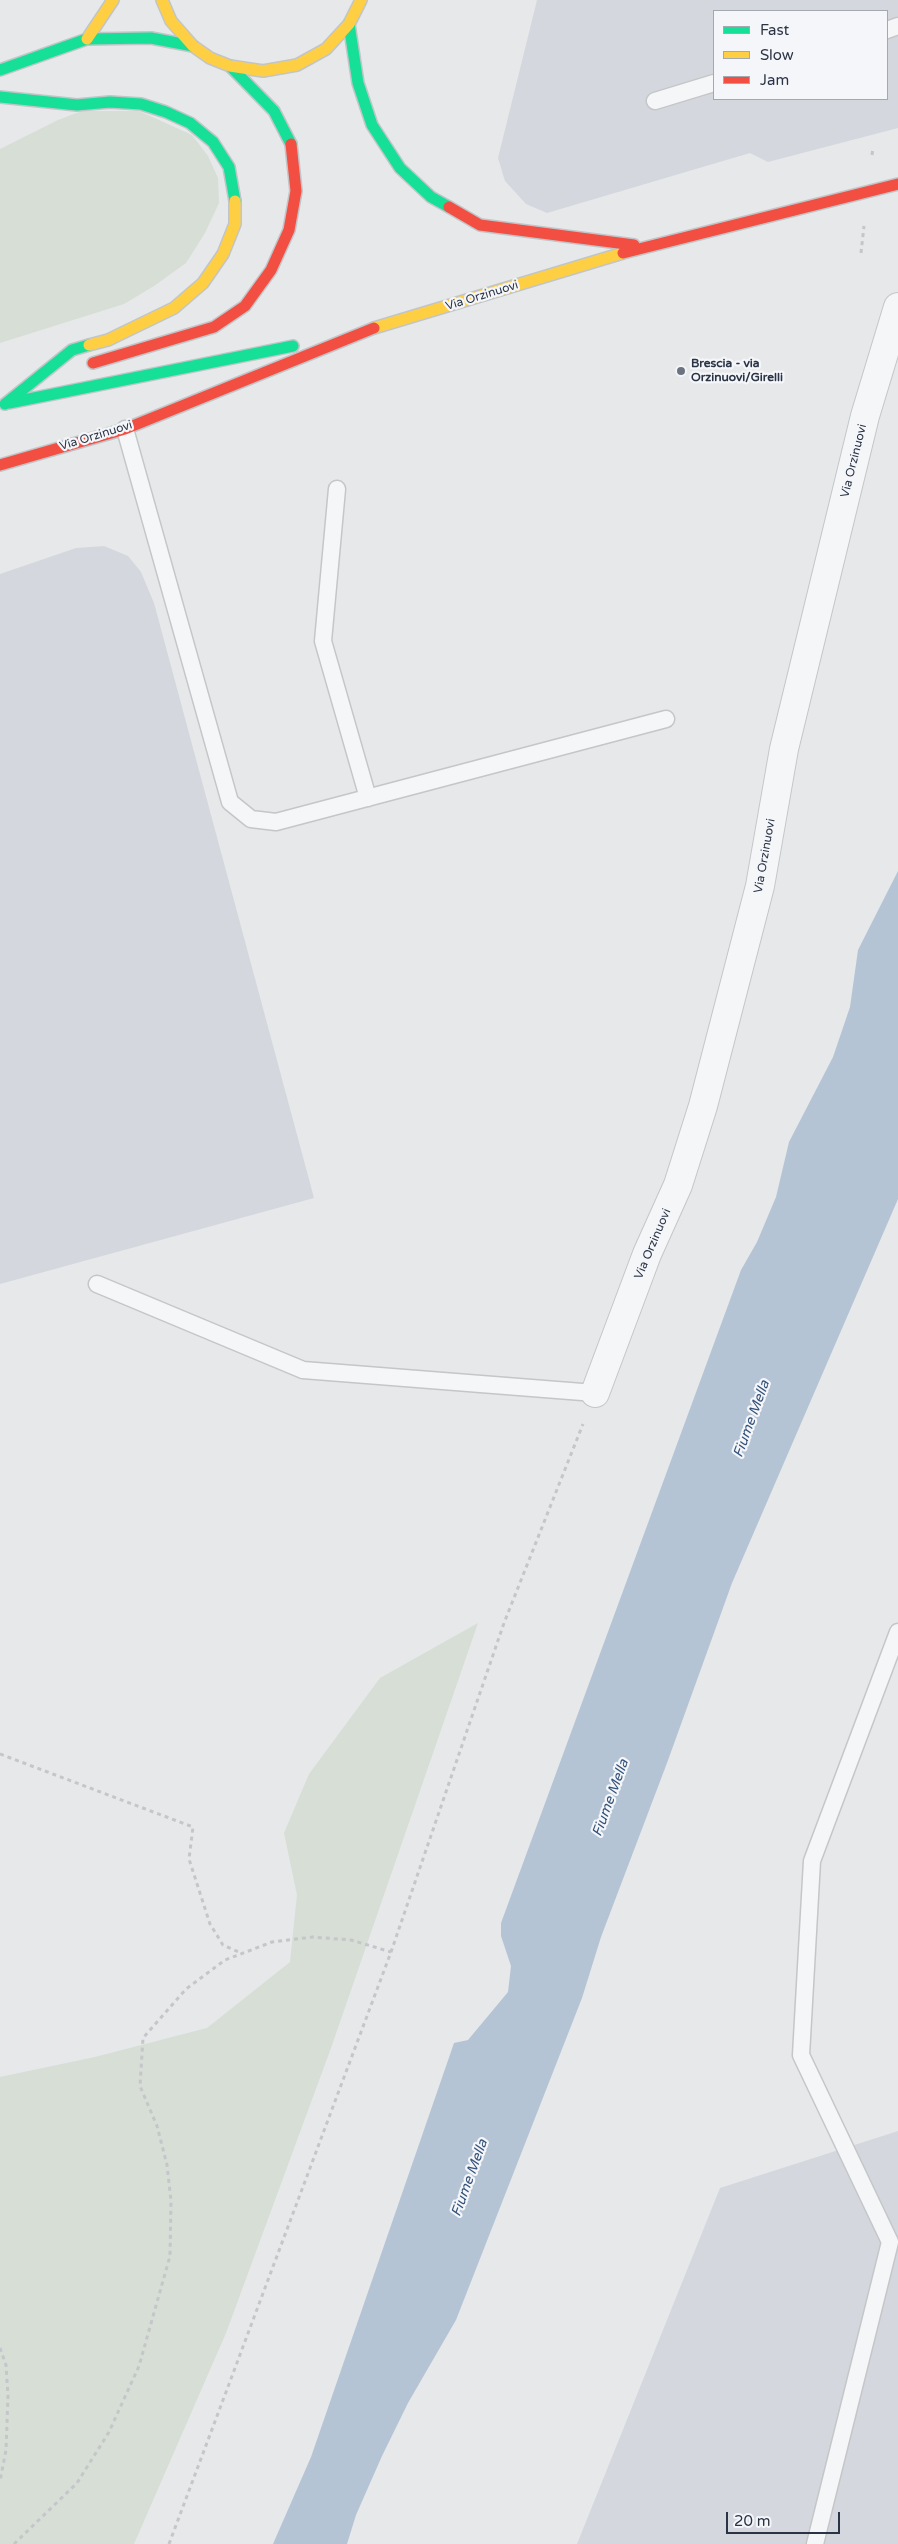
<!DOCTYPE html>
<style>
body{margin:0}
#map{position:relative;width:898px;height:2544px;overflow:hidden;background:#e6e8ea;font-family:"Varela Round",sans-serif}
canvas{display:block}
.legend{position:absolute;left:713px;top:10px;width:175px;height:90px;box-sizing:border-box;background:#f4f6f9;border:1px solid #a4a8b1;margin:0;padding:6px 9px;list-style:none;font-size:15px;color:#2b3445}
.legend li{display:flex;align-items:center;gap:10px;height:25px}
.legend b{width:25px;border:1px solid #a4a8b1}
.scale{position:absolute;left:726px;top:2512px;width:114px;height:22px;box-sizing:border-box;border:2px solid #2b3445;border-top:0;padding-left:6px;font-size:15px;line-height:18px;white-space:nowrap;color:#2b3445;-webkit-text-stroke:4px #f4f6f9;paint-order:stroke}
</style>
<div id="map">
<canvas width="898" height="2544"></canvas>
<ul class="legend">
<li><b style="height:6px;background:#16e098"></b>Fast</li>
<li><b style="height:6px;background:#ffcf43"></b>Slow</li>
<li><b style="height:6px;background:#f24e42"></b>Jam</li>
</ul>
<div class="scale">20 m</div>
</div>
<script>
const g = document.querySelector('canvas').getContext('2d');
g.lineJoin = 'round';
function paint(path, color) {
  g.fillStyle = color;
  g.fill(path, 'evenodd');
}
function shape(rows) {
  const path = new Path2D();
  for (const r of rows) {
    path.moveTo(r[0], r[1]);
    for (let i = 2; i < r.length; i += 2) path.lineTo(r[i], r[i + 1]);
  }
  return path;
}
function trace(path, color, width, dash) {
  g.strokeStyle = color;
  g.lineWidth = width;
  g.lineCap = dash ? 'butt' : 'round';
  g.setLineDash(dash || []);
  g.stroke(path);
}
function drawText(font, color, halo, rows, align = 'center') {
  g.font = font + ' "Varela Round",sans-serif';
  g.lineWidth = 4.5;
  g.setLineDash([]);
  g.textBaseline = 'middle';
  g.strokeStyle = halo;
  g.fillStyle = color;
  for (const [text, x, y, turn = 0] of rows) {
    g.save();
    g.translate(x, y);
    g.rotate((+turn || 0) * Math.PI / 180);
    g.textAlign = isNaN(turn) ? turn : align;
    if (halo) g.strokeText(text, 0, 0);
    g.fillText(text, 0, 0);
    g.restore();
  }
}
paint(shape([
 [537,0,898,0,898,128,768,162,750,153,547,213,526,204,505,181,498,158],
 [714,11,887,11,887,99,714,99],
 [104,546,128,556,141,572,154,603,314,1198,0,1284,0,574,76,548],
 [898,2131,898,2544,577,2544,720,2188]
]), '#d4d7dd');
paint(shape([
 [82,111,139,111,192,135,208,156,218,178,219,203,205,233,186,263,154,286,124,304,0,343,0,149,58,120],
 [478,1623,331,2048,226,2333,134,2544,0,2544,0,2077,95,2057,207,2028,290,1962,297,1895,284,1833,309,1774,380,1678]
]), '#d6ded6');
paint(shape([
 [898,871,898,1199,732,1583,667,1763,601,1937,582,1998,456,2320,408,2403,382,2456,356,2515,347,2544,273,2544,311,2457,454,2043,468,2040,508,1992,511,1966,501,1936,501,1923,741,1270,757,1242,776,1197,789,1142,833,1057,850,1007,858,950]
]), '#b4c4d5');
const lane = shape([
 [887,30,898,26],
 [655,101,714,83],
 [125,429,230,802,251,819,276,822,666,719],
 [337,489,323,641,368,798],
 [97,1284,303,1370,595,1393],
 [815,2544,890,2242,801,2055,812,1861,898,1632]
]);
const street = shape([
 [595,1393,647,1254,678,1185,703,1106,760,886,784,749,865,416,898,307]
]);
const fast = shape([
 [349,24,358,83,372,125,400,168,431,197,449,207],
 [230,66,274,111,291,144],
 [0,70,87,39,151,38,193,46],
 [0,97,77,105,110,102,141,104,166,112,190,123,213,142,229,167,235,201],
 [9,403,293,346],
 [5,404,72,350,89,345]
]);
const slow = shape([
 [162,0,171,21,193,46,210,58,230,66,263,71,297,65,326,49,349,24,361,0],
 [87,39,113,0],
 [374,328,623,253],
 [89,345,108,340,174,308,203,283,223,254,235,224,235,201]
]);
const jam = shape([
 [449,207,480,225,634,245],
 [623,253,898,184],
 [93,363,214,327,245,306,271,270,289,230,296,191,291,144],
 [0,465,125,429,374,328]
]);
trace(lane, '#c4c6c8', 19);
trace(street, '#c4c6c8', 30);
trace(fast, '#c2c5c8', 14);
trace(slow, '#c2c5c8', 14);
trace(jam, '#c2c5c8', 14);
trace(shape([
 [872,155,873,148],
 [861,253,864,226],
 [0,1754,193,1827,189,1859,210,1924,223,1945,241,1953],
 [0,2348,6,2365,8,2396,6,2450,0,2481],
 [14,2544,77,2483,109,2432,139,2366,170,2256,171,2201,167,2165,157,2126,140,2086,143,2038,186,1989,225,1960,272,1942,313,1937,351,1940,391,1952],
 [169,2544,391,1952,504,1623,583,1424]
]), '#c5c6ca', 3, [4, 4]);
trace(lane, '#f5f6f7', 16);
trace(street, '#f5f6f7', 28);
trace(fast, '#16e098', 11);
trace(slow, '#ffcf43', 11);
trace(jam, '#f24e42', 11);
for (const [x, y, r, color] of [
 [681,371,5,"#6c737f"]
]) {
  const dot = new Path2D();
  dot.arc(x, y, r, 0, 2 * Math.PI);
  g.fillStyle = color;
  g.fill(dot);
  trace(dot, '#f4f6f9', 2);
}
drawText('12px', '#2b3445', '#f4f6f9', [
 ["Via Orzinuovi",482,296,-17],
 ["Via Orzinuovi",96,436,-17],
 ["Via Orzinuovi",854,461,-76],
 ["Via Orzinuovi",765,856,-80],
 ["Via Orzinuovi",653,1244,-67]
]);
drawText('bold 12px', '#2b3445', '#f4f6f9', [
 ["Brescia - via",691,364],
 ["Orzinuovi/Girelli",691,378]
], 'left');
drawText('italic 14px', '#34527a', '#f4f6f9', [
 ["Fiume Mella",752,1419,-70],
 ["Fiume Mella",611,1798,-70],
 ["Fiume Mella",470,2178,-70]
]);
</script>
